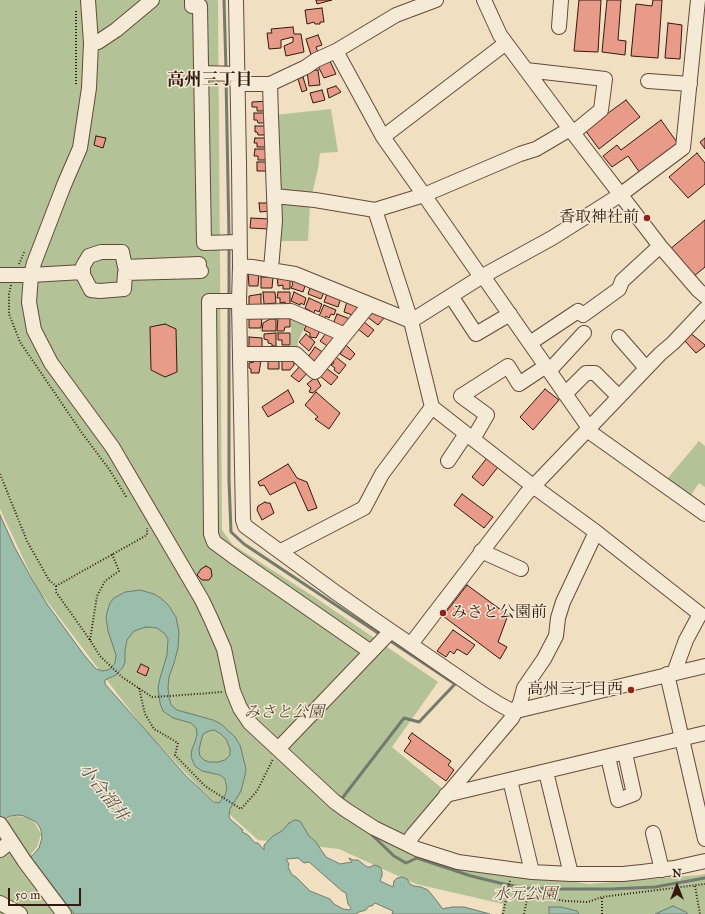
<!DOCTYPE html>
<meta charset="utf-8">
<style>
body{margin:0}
#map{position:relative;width:705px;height:914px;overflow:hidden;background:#f0dfc0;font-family:"IM FELL Great Primer",serif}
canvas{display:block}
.north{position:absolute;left:657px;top:866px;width:40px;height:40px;-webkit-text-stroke:3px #f5ead6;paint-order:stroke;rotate:0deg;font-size:11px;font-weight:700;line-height:16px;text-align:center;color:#34190e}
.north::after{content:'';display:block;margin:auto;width:14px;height:18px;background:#34190e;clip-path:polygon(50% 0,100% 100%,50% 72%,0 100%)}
.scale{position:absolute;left:8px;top:888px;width:73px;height:18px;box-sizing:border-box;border:2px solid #34190e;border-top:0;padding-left:5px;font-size:12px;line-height:14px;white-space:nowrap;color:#34190e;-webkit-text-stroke:3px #f5ead6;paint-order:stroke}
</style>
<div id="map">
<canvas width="705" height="914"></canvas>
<div class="north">N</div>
<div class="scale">50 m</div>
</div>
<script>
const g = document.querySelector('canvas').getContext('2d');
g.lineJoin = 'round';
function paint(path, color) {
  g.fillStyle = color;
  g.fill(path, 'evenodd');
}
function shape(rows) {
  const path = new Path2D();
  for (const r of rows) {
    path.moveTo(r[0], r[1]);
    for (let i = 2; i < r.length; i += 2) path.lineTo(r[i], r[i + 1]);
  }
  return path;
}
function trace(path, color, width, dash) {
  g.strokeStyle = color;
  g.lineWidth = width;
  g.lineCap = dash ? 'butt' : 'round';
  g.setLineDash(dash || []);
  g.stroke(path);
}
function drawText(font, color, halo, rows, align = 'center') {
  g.font = font + ' "IM FELL Great Primer","Noto Serif JP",serif';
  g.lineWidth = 3;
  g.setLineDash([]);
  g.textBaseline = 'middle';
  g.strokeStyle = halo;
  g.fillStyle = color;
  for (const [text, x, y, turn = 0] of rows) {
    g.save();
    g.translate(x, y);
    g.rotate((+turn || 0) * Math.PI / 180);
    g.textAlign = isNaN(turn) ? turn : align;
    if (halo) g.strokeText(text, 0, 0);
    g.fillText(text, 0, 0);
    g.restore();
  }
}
paint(shape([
 [0,0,218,0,222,530,233,545,316,598,438,682,392,747,444,790,403,840,509,872,589,884,700,875,705,874,705,914,501,914,503,904,416,884,339,849,258,840,200,788,149,734,125,704,37,588,0,509],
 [331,109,338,152,320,153,318,169,310,203,308,241,278,241,274,115],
 [291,315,307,321,298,341,297,352,291,352],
 [699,441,705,446,705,487,699,483,689,498,667,479],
 [0,812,6,820,14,816,26,817,35,823,41,834,37,847,31,854,75,914,0,914]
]), '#b4c397');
const water = shape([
 [0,515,15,548,33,581,47,604,84,655,96,669,103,671,110,669,115,663,116,655,108,631,106,617,108,609,110,603,114,598,125,592,140,590,154,594,162,599,169,606,176,617,179,632,178,648,174,663,169,677,168,688,169,697,171,705,177,710,213,720,221,724,235,737,240,745,246,769,245,775,241,791,230,809,229,816,230,819,243,830,242,832,248,835,255,843,258,843,264,850,264,845,273,836,282,831,289,823,295,820,300,821,309,836,315,841,326,857,340,864,352,862,350,860,349,858,353,860,358,860,367,867,370,867,374,865,378,866,381,868,382,872,382,876,380,881,393,887,394,881,397,878,402,877,407,879,410,884,414,886,421,887,428,890,436,900,442,908,444,909,445,908,448,908,452,907,464,907,490,914,392,914,393,911,375,903,372,906,369,906,366,910,359,912,356,914,74,914,31,857,39,848,42,838,41,830,39,826,36,822,24,816,18,815,11,816,2,820,0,817,0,515],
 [146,627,157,628,165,634,168,639,167,655,160,678,158,688,160,703,163,711,173,718,191,723,196,728,197,734,195,742,192,749,191,757,195,766,202,771,220,775,225,779,227,789,225,795,219,803,214,802,186,776,105,684,105,680,116,675,123,667,125,662,125,651,127,640,134,631,146,627],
 [214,730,221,734,226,739,230,749,230,755,225,760,218,762,209,762,204,760,200,756,199,750,201,741,203,734,209,731,214,730],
 [298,858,304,863,309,862,342,891,346,893,348,904,351,908,350,910,343,909,334,904,330,899,310,891,296,877,292,875,288,867,289,864,286,859,298,858],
 [673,906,686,912,688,914,655,914,673,906],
 [549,907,561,907,577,911,579,914,549,914,549,907]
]);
paint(water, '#9bbdac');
trace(water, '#727b6d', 1);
trace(shape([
 [224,0,226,70],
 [226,77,229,238],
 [229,298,229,245],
 [229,305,229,481,231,532,244,544,381,635],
 [340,801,404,718,419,722,455,684,389,640],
 [370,833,394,856,406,863,417,858,471,876,504,884,526,888,551,889,611,889,655,887,705,878]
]), '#727b6d', 3);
const building = shape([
 [316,0,332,0,317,4,316,0],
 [579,0,601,0,598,52,574,51,579,0],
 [607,0,621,0,618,40,626,41,625,55,602,52,607,0],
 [653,0,662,0,658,58,631,56,636,4,652,6,653,0],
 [322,8,324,22,320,22,320,24,315,24,314,22,307,24,305,10,322,8],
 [668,23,682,25,680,59,665,58,668,23],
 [293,27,294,34,301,34,304,52,286,56,284,46,293,42,293,37,281,40,281,48,269,49,267,33,272,33,271,29,293,27],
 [318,35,322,45,316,47,319,55,312,58,306,39,318,35],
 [329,59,336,74,324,78,317,64,329,59],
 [318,70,320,85,309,86,307,71,318,70],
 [303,77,307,90,302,92,298,79,303,77],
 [336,86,341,92,329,98,327,89,336,86],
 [322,90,325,100,313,103,310,93,322,90],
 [626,100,640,117,599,149,585,130,626,100],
 [268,101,268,111,257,111,257,107,252,107,252,102,268,101],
 [254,113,267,113,268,123,258,123,257,120,254,120,254,113],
 [661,120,679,145,640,173,628,156,612,167,603,156,617,145,621,150,661,120],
 [255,126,267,126,268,135,258,135,257,132,255,132,255,126],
 [96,136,106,138,103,148,94,145,96,136],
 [255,138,268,138,269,147,257,147,257,143,254,143,255,138],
 [705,138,705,149,700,142,705,138],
 [255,149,268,149,269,160,258,160,258,156,254,156,255,149],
 [697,153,705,163,705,184,688,198,669,177,697,153],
 [257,162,269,162,269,171,257,171,257,162],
 [259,203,270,203,270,211,260,212,259,203],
 [251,218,269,219,269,229,250,228,251,218],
 [705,220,705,267,694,276,669,250,705,220],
 [248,272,259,272,258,286,249,286,248,272],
 [277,276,290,277,290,289,283,289,283,285,278,286,277,276],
 [261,277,273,277,272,288,261,288,261,277],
 [293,278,306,283,303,292,291,288,293,284,292,283,293,278],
 [311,285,325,290,321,299,308,294,311,285],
 [328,291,341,298,338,307,324,302,328,291],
 [263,292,275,292,276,303,264,304,263,292],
 [278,292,290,292,290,304,285,304,285,302,280,303,280,298,277,298,278,292],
 [294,292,306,298,304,305,301,303,300,305,291,301,294,292],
 [261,294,261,306,249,306,249,296,261,294],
 [309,298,322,304,319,312,315,310,314,313,305,308,309,298],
 [347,301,360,305,355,316,344,312,347,301],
 [324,305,336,310,334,315,331,314,329,318,326,316,325,318,319,316,324,305],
 [372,310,384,318,378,325,366,316,372,310],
 [337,314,350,319,345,329,333,324,337,314],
 [249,317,262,317,261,328,249,328,249,317],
 [290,317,290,327,285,327,284,331,277,331,278,318,290,317],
 [270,319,276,319,276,331,262,331,263,323,270,319],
 [364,322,374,330,368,337,358,329,364,322],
 [165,324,176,329,177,372,165,377,151,370,150,327,165,324],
 [307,324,321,329,316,338,310,337,310,333,304,330,307,324],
 [327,332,338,338,330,348,320,341,327,332],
 [689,332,705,345,705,346,696,353,683,339,689,332],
 [276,333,276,346,272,346,272,344,268,343,268,340,264,339,264,334,276,333],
 [278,333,290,333,290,345,282,345,282,340,278,340,278,333],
 [306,334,315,342,309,351,299,342,306,334],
 [249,337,262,338,262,349,249,349,249,337],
 [346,345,355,354,350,360,340,354,346,345],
 [315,347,324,353,316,363,308,357,315,347],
 [294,357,294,365,290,370,282,370,282,358,294,357],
 [336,357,346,365,339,374,334,370,335,368,331,365,334,363,333,361,336,357],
 [279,358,279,369,268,369,268,359,279,358],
 [254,360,261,360,259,373,251,373,251,369,249,368,249,363,254,362,254,360],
 [301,365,309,371,299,382,291,376,301,365],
 [326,368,338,377,331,385,320,376,326,368],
 [316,377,321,386,313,393,309,392,311,388,307,384,316,377],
 [545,389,559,400,533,430,520,417,545,389],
 [288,390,294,402,268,417,262,407,288,390],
 [316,392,340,413,329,429,315,419,318,417,305,405,316,392],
 [487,458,498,467,483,486,472,477,487,458],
 [288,464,297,478,307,482,317,508,308,511,295,482,270,495,264,485,260,486,258,482,288,464],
 [462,494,493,517,484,528,454,505,462,494],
 [265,502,267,503,270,503,274,513,262,520,257,510,258,506,265,502],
 [206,566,211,569,212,576,209,580,202,580,197,575,201,569,206,566],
 [467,585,508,615,498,642,507,647,500,659,443,616,467,585],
 [453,630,475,645,467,655,457,649,454,654,450,651,446,657,437,651,453,630],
 [141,664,149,668,146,676,137,672,141,664],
 [412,733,451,761,448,765,454,770,446,781,404,751,411,741,408,738,412,733]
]);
paint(building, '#e89b89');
trace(building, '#34190e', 1);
const minor = shape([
 [88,0,91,43,89,88,80,148,64,185,34,263,31,275,29,302,34,330,51,363,113,448,202,600,211,619,224,649,233,691,240,708,250,723,335,802,346,810,374,828,407,844],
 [192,0,192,6,200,6,204,243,239,242],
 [236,0,239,163,240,266,239,301,243,520,245,526,335,592,375,620,483,694,499,704,510,710,516,711,705,666],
 [484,0,500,35,570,129,660,246,698,290,705,296],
 [559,27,561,0],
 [91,43,98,42,116,30,152,0],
 [336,51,383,137,424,195,520,154,536,149,570,129],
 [526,70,605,79,601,110,573,133],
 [201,73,237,74],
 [648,81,690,84],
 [237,84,270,84],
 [383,137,506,43],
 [274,196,315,200,375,210],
 [199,264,125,267,122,252,101,252,89,256,83,266,83,275,91,290,100,291,124,289,125,273,201,271],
 [240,266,252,267,295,274,411,321,481,277,552,238,620,195,683,148,698,0],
 [271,269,275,221,271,116,270,84,306,67,316,60,336,51,396,15,436,0],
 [0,275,31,275,83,272],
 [483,276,589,428],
 [481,277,424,195,375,210,411,321,432,407,533,486,596,532,563,602,558,618,556,636,544,659,524,688,520,703,512,718,413,835,407,844,417,849,458,862,532,872,571,874,623,874,642,872,674,868,705,861],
 [451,296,476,334,510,314],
 [239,301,209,301,211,534,214,542,237,559,371,652],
 [239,312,291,311,345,335],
 [619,337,646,368],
 [530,343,578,311,583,315,619,289,622,281,660,246],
 [240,354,296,354,315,372,369,305],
 [549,371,584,333],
 [565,394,586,373,595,373,619,397],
 [587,430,705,514],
 [473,439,487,415,461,396,508,366,519,384,546,366],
 [448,461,466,434],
 [596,532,700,614,686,640,674,673],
 [281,551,364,508,382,474,432,407],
 [481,551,521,569],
 [411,644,526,494,660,354,673,343,705,309],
 [667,674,705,839],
 [278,749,391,631],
 [608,757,618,800,634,794,625,753],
 [546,772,571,874],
 [510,780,532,872],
 [446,795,705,733],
 [0,824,25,862,64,914],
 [653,833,662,870],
 [0,850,11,841],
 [0,903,20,914]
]);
trace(minor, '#634a3a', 16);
trace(shape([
 [76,11,76,85],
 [19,264,25,250],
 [11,285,9,294,9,314,20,342,82,433,109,469,127,498],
 [0,474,27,541,49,580,56,586,147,535,147,528],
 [56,586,56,592,90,640,100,656,122,677,152,697,170,696,222,692],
 [90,640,97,596,105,581,119,571,112,554],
 [139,688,145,714,154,729,178,743,175,755,205,786,241,809,257,791,273,759],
 [695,886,700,914],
 [503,914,510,880],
 [524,914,528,895,566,901,588,902,602,897,705,884],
 [602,914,602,897]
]), '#34190e', 2, [1, 2]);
trace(minor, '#f5ead6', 14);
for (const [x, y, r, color] of [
 [647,218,4,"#8f2418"],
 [443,613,4,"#8f2418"],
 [631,690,4,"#8f2418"]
]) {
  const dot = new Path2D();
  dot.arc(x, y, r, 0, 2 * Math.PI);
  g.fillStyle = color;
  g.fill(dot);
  trace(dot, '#f5ead6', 1.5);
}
drawText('16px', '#34190e', '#f5ead6', [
 ["香取神社前",639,218],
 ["みさと公園前",451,613,"left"],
 ["高州三丁目西",623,690]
], 'right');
drawText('italic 16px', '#5a4c37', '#f5ead6', [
 ["みさと公園",284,713],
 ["水元公園",525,895]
]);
drawText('bold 17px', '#34190e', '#f5ead6', [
 ["高州三丁目",210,81]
]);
drawText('italic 17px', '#585245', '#f5ead6', [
 ["小合溜井",103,793,52]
]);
</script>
